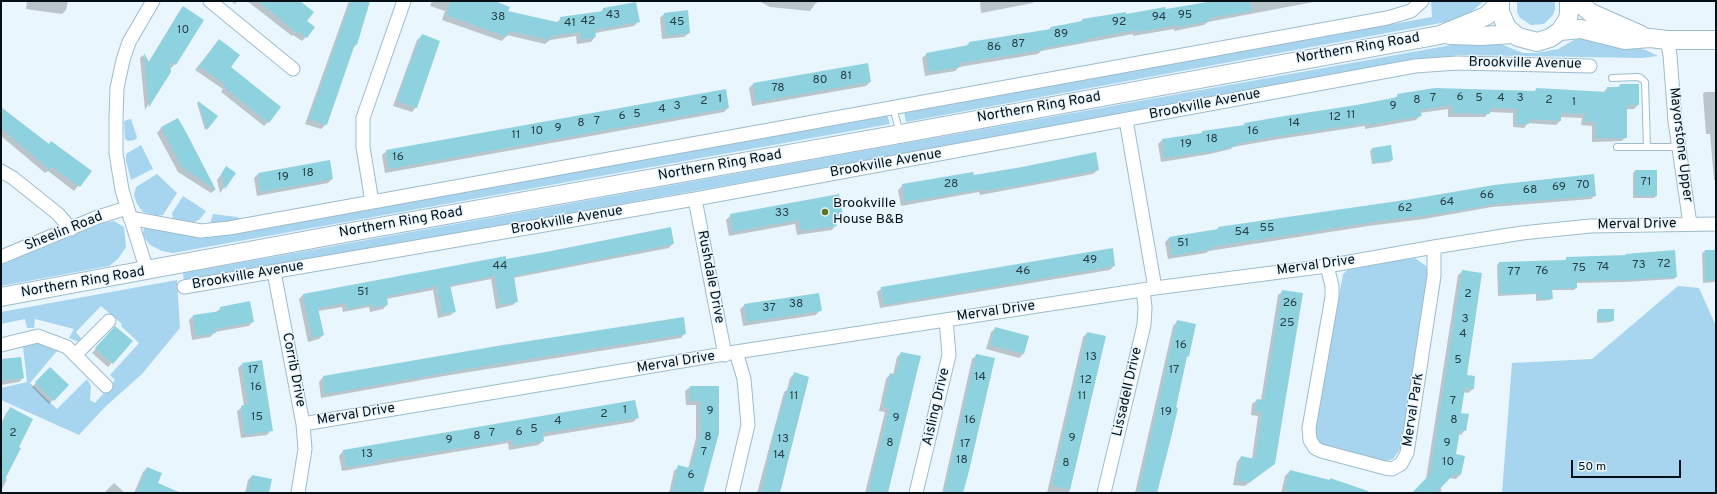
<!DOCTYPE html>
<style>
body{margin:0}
#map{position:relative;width:1717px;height:494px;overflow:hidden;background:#e9f6fe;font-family:Overpass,sans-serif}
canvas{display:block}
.frame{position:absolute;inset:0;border:2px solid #051016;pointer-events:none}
.scale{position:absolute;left:1571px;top:460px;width:110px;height:18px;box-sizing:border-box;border:2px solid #051016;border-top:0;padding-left:5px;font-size:12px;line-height:14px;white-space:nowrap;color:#051016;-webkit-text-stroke:3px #e9f6fe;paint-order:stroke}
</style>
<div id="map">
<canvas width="1717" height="494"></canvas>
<div class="frame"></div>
<div class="scale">50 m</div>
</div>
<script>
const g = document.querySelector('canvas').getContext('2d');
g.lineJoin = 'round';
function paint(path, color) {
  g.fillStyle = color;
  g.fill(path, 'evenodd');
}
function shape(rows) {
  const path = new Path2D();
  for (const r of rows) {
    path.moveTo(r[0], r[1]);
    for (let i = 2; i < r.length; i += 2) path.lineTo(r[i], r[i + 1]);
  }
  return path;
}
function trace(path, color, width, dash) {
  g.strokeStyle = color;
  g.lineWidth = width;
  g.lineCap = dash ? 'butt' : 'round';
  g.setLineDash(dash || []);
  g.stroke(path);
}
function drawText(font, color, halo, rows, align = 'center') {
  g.font = font + ' Overpass,sans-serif';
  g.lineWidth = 3;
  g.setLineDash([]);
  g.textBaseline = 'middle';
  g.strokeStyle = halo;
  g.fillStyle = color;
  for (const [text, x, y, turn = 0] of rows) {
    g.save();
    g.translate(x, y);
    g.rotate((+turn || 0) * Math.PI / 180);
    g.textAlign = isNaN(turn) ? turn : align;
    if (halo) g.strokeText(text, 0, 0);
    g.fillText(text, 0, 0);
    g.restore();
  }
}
paint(shape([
 [1431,1,1484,1,1470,13,1457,20,906,122,904,112,1432,17],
 [1517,1,1555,1,1555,9,1553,15,1544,24,1531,25,1520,18,1517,12],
 [1583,38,1646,50,1658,56,1642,58,1457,55,184,282,183,273,1468,42,1498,43,1523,53,1536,53,1558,49,1574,40],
 [887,115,890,124,173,253,162,251,150,245,144,237,143,233,144,228,149,228,202,238,372,202],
 [131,119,137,137,135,140,128,141,125,139,124,122,126,120],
 [141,145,153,169,131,180,126,161,126,154],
 [157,174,177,193,163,215,157,216,143,212,137,204,134,195,136,187],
 [183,196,206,211,200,219,192,224,173,220,172,213],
 [213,214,237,217,242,220,210,224],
 [114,221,124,227,126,247,118,259,109,266,1,286,1,265,103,223],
 [1415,258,1426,266,1428,273,1401,448,1393,459,1386,461,1328,448,1320,443,1316,438,1315,430,1343,274,1350,268],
 [177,280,180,328,142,374,105,407,79,435,1,400,1,388,27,382,23,346,39,343,57,351,30,383,57,409,87,379,91,386,90,400,95,403,115,380,110,375,139,343,121,326,122,324,101,306,76,332,83,341,76,341,69,338,74,329,35,319,34,328,27,328,25,319,1,324,1,312],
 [1678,286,1699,288,1716,326,1716,493,1502,493,1512,363,1592,359]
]), '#a7d5ef');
paint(shape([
 [27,1,68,1,66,10,62,14,26,9],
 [230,1,238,1,235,4],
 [247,1,299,1,305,21,306,37,302,41,293,35,292,36],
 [349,1,370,1,356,45,353,48,326,124,321,129,305,124],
 [432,1,492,1,507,12,556,23,561,18,600,13,603,9,639,21,634,26,595,33,595,37,591,42,577,44,576,36,550,40,545,44,507,35,502,41,442,20,445,11,430,6],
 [759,1,820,1,815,4,810,11,770,7],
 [982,1,1035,1,1033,3,981,13,980,3],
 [1215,1,1319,1,1208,22,1204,25,1174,31,1174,29,1133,36,1133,34,1041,51,1038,54,959,67,955,71,925,76,922,58,927,54,965,47,969,43,1048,31,1051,27,1080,23,1082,20,1165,10],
 [183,7,175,64,170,69,170,71,145,110,140,58,143,55,148,63,179,12],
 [664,14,689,33,684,37,662,39,660,18],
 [422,35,416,107,412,112,393,106,417,40],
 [219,40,229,67,268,122,264,126,221,92,223,89,195,70],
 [870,82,866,86,752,106,749,88,753,84],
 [1620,85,1638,105,1634,109,1626,109,1626,137,1622,141,1592,142,1592,126,1581,125,1582,118,1560,117,1560,121,1556,125,1528,123,1524,128,1513,127,1513,113,1489,112,1485,117,1448,117,1448,109,1420,113,1420,116,1416,120,1365,129,1365,126,1273,140,1233,147,1231,149,1210,154,1161,162,1158,144,1162,140,1242,127,1245,124,1394,99,1398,95,1534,92,1536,89,1603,93,1607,88,1617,88],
 [1705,92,1716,92,1716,180,1714,180,1710,134,1706,134,1703,94],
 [199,102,217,116,205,130,197,103],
 [1,108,49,145,91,171,74,191,48,171,45,173,1,136],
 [728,108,724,112,385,173,382,155,387,151],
 [178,119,215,190,211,193,178,172,157,133,161,128],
 [1372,149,1392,160,1390,162,1372,164,1370,151],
 [329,161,332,179,328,183,257,196,254,178,258,174],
 [226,168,234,174,220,193,217,180],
 [1098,170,1093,174,980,195,979,192,901,206,898,190,903,185,973,176],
 [1635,171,1656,196,1654,198,1633,198,1633,173],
 [1595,195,1591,199,1492,207,1424,219,1368,226,1209,251,1206,253,1168,259,1165,242,1169,238,1216,231,1218,228],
 [731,215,842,215,835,220,836,225,832,230,797,235,795,224,729,236,726,220],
 [673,243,669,248,513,278,517,301,513,305,496,309,491,279,450,287,455,311,451,315,438,318,433,290,386,299,387,305,383,309,370,312,369,307,343,312,342,307,318,311,323,335,319,339,308,342,299,299,303,295,505,257,505,260],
 [1705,251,1716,251,1716,281,1714,282,1703,283,1702,253],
 [1626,255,1676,277,1674,279,1625,282,1576,283,1576,288,1574,290,1551,290,1552,298,1550,300,1536,301,1536,294,1498,296,1497,265,1499,263,1565,261,1567,258,1625,256],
 [1114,266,1110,270,880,308,877,292,882,288],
 [1463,271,1466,376,1473,389,1468,393,1463,392,1460,414,1465,430,1461,435,1458,434,1454,455,1460,475,1456,479,1449,478,1440,488,1442,490,1439,493,1413,493,1426,479,1458,275],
 [1283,291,1274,464,1245,486,1233,485,1237,462,1241,457,1252,459,1258,416,1251,415,1252,404,1257,400,1261,400,1278,295],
 [745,305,820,310,816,315,743,326,740,309],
 [221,308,253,321,249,326,215,332,210,337,192,340,189,320,193,316,216,312],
 [1599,310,1613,320,1611,322,1597,323,1597,312],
 [1177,322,1194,325,1157,493,1135,493,1173,326],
 [996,328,1028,337,1023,354,1019,358,986,349,991,332],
 [111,332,131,341,108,367,92,353],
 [685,333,681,338,444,376,321,398,319,382,323,377,503,346],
 [1087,333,1105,337,1069,493,1047,493,1083,337],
 [901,353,887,493,865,493,885,412,879,411,886,379,890,374,893,375,897,357],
 [977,355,962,493,942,493,972,359],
 [1,360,23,378,19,382,1,385],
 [242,364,271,430,267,435,241,438,237,411,244,406,238,368],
 [50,368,68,385,49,404,32,387],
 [794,374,779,493,757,493,784,392,787,390,790,378],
 [690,387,718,387,702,493,669,493,674,471,679,466,688,469,696,438,696,405,686,405,685,391],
 [11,409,18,447,5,478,7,479,1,491,1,424,6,413],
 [638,418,633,422,542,437,543,441,538,445,509,450,508,443,342,471,339,456,343,451],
 [147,468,157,484,179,493,134,493,143,472],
 [1290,471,1329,481,1330,479,1358,493,1281,493,1285,476],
 [252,476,268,493,245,493,248,480],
 [114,483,125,493,104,493],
 [477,492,514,493,476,493]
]), '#0003');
paint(shape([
 [258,1,300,1,314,12,307,21,315,27,307,38,298,32,297,33],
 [351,1,370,1,357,45,355,44,327,125,309,119],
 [451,1,495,1,510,7,508,11,561,23,560,17,603,11,603,8,636,2,640,22,595,30,596,37,581,40,580,32,551,36,550,40,509,31,507,37,446,15],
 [1214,1,1250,1,1252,11,1209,18,1210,21,1178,27,1178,25,1137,32,1137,30,1086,39,1086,41,1043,48,1043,50,960,63,961,67,929,72,926,53,969,45,969,42,1051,29,1051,27,1082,21,1082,19,1126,12,1126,14,1165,7,1166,9],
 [183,6,204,20,176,65,170,61,171,72,149,107,144,53,149,62],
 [688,10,690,33,666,36,664,13],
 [422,34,440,41,417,108,397,101,407,71],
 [219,39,240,55,231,67,281,107,269,123,224,87,226,85,199,66],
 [868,63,871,82,756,102,753,83],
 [1620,84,1639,84,1639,105,1627,105,1627,138,1596,138,1595,122,1585,121,1585,114,1561,113,1561,121,1530,119,1529,124,1516,124,1517,109,1490,108,1490,114,1452,113,1452,105,1420,110,1422,116,1369,125,1369,123,1278,136,1236,144,1236,146,1215,151,1164,158,1162,139,1202,133,1202,131,1245,125,1244,123,1285,116,1357,105,1398,97,1397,94,1435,88,1536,91,1536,88,1607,92,1607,87,1620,87],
 [726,89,729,108,389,169,386,150],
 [198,101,218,116,207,130],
 [1,107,49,144,51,141,92,171,80,187,52,167,50,170,1,128],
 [178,118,187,134,216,190,182,167,161,127],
 [1391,145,1393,160,1374,163,1372,148],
 [1096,152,1099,170,1015,186,984,191,984,189,905,202,902,184,973,172,974,175,1022,167],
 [330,160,333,179,261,192,258,173],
 [226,166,236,173,225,189,221,174],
 [1635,170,1657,170,1657,196,1635,196],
 [1594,174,1596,196,1497,204,1429,215,1373,222,1211,247,1212,249,1172,256,1169,237,1218,229,1218,227,1412,199,1494,185],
 [839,194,843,216,836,217,837,226,801,231,799,220,733,232,730,214],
 [671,227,674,244,514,276,518,302,500,305,495,276,450,285,456,312,442,314,437,286,387,296,388,305,373,308,373,304,347,309,346,303,318,308,324,335,312,338,303,294,506,256,506,259,546,252],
 [1113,248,1115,266,884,305,881,287],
 [1675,250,1677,277,1627,280,1577,281,1577,288,1552,289,1553,299,1538,299,1538,293,1500,294,1499,262,1566,260,1566,257,1626,255,1625,254],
 [1705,250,1716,250,1716,280,1705,281],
 [1462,270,1482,273,1467,375,1475,376,1474,389,1465,388,1461,413,1469,414,1466,431,1460,430,1456,454,1465,456,1461,475,1454,474,1436,493,1412,493,1430,474],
 [1282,290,1303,293,1275,464,1250,482,1237,481,1241,456,1255,459,1262,412,1255,411,1257,399,1264,400],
 [819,293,822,311,747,322,744,304],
 [250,301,254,322,215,329,216,333,196,336,193,315,221,311,220,307],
 [1598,309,1614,309,1614,321,1598,321],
 [684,317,686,334,479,367,325,394,323,376,503,345],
 [1177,320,1196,324,1189,357,1187,356,1176,407,1178,408,1171,438,1157,493,1138,493],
 [115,326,133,341,113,364,95,348],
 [995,327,1029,336,1024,354,990,345],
 [1087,332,1106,336,1070,490,1052,485],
 [901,352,921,356,917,372,888,493,868,493,889,408,883,407,890,373,896,375],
 [976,354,995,358,969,471,963,493,944,493],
 [21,357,24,378,1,381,1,359],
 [262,360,273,431,245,435,241,406,248,404,242,363],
 [50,367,69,385,54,401,35,382],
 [794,372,809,377,780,493,761,493,775,429,788,387,790,388],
 [690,386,719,386,719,433,703,493,672,493,678,465,690,468,701,433,700,401,690,401],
 [635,400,639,418,543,433,544,441,514,446,512,440,376,461,376,463,346,467,343,450],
 [10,407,33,419,19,447,21,448,1,487,1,426],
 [147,467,162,473,158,483,181,493,136,493],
 [1290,470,1330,480,1330,478,1368,491,1368,493,1293,493,1284,490],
 [252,475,272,479,269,493,248,493]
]), '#8fd2df');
const service = shape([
 [1612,78,1637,77,1641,78,1645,82,1647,147],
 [893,108,900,133],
 [1617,147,1670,147,1679,146]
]);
const minor = shape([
 [210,1,293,69],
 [1667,40,1670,55,1675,121,1690,224],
 [1126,120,1155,288],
 [1,171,13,178,58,214,71,229],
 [695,199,725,355],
 [372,202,363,147,363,118,404,1],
 [130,218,201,231,229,228,1387,18,1411,11,1422,1],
 [1,257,98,217,127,208],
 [1327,266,1332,286,1332,297,1309,428,1310,440,1315,448,1321,451,1385,468,1392,469,1401,464,1407,453,1434,276,1434,247],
 [147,271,122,190,116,153,116,119,117,88,123,60,129,42,153,1],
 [274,272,303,424,305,449,298,493],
 [184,287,695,199,1415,66,1457,63,1590,66],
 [1,345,38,336,67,347,106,386],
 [75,355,109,321],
 [303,424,736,352,1155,288,1327,266,1434,247,1522,233,1590,226,1716,224],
 [732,493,748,425,744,379,736,352],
 [916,493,949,355,946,320],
 [1104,493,1144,325,1145,307,1143,290]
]);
const secondary = shape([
 [1500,1,1500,12,1507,28,1518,37,1537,42,1550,38,1560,31,1568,19,1569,12,1569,1],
 [1577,1,1591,13,1641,35],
 [1560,31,1581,29,1625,40,1650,38,1667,40,1716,40],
 [1449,35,1481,36,1513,34],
 [1,297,351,232,900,134,1440,35,1486,16,1500,3]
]);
trace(service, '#9cbccd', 8);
trace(minor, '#9cbccd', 15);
trace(secondary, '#9cbccd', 20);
trace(service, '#fff', 6);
trace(minor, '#fff', 13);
trace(secondary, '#fff', 18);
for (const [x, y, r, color] of [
 [825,212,4,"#5f7526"]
]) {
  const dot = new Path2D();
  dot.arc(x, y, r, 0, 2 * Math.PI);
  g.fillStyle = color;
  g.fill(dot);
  trace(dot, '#e9f6fe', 1.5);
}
drawText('12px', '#284048', null, [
 ["43",613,16],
 ["95",1185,16],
 ["38",498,18],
 ["94",1159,18],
 ["42",588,22],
 ["45",677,23],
 ["92",1119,23],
 ["41",570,24],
 ["10",183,31],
 ["89",1061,35],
 ["87",1018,45],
 ["86",994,48],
 ["81",846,77],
 ["80",820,81],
 ["78",778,89],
 ["6",1460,98],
 ["7",1433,99],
 ["5",1479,99],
 ["4",1501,99],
 ["3",1520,99],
 ["1",720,100],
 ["8",1417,101],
 ["2",1549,101],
 ["2",704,102],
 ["1",1574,103],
 ["3",677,107],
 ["9",1393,107],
 ["4",662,110],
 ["5",637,115],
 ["11",1351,116],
 ["6",622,117],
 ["12",1335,118],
 ["7",597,122],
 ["8",581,124],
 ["14",1294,124],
 ["9",558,129],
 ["10",537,132],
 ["16",1253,132],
 ["11",516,136],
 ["18",1212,140],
 ["19",1186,145],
 ["16",398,158],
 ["18",308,174],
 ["19",283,178],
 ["71",1646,183],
 ["28",951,185],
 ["70",1583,186],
 ["69",1559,188],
 ["68",1530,191],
 ["66",1487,196],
 ["64",1447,203],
 ["62",1405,209],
 ["33",782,214],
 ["55",1267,229],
 ["54",1242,233],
 ["51",1183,244],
 ["49",1090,261],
 ["72",1664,265],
 ["73",1639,266],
 ["44",500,267],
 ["74",1603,268],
 ["75",1579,269],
 ["46",1023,272],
 ["76",1542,272],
 ["77",1514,273],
 ["51",363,293],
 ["2",1468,295],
 ["26",1290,304],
 ["38",796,305],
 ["37",769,309],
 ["3",1465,320],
 ["25",1287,324],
 ["4",1463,335],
 ["16",1181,346],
 ["13",1091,358],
 ["5",1458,361],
 ["17",253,371],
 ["17",1174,371],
 ["14",980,378],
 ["12",1086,381],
 ["16",256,388],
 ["11",794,397],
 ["11",1082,397],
 ["7",1453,402],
 ["1",625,411],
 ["9",710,412],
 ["19",1166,413],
 ["2",604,415],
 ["15",257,418],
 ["9",896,419],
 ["16",970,421],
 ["8",1454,421],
 ["4",558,422],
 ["5",534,430],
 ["6",519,433],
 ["2",13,434],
 ["7",492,434],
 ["8",477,437],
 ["8",708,438],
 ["9",1072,439],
 ["13",783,440],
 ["9",449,441],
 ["8",890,444],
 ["9",1447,444],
 ["17",965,445],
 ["7",704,453],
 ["13",367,455],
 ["14",779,456],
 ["18",962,461],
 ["10",1448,463],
 ["8",1066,464],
 ["6",691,476]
]);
drawText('14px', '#051016', '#e9f6fe', [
 ["Northern Ring Road",1358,49,-10],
 ["Brookville Avenue",1525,64,1],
 ["Brookville Avenue",1205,105,-11],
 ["Northern Ring Road",1039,108,-10],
 ["Mayorstone Upper",1680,145,83],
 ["Brookville Avenue",886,164,-10],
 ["Northern Ring Road",720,166,-10],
 ["Brookville Avenue",567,221,-10],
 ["Northern Ring Road",401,223,-10],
 ["Merval Drive",1637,225,-1],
 ["Sheelin Road",64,232,-22],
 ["Merval Drive",1316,266,-8],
 ["Brookville Avenue",248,276,-10],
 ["Rushdale Drive",710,277,79],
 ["Northern Ring Road",83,283,-10],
 ["Merval Drive",996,312,-8],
 ["Merval Drive",676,363,-9],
 ["Corrib Drive",293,370,79],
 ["Lissadell Drive",1128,392,-77],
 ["Aisling Drive",937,407,-77],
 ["Merval Park",1414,410,-81],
 ["Merval Drive",356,415,-9]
]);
drawText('14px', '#051016', '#e9f6fe', [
 ["Brookville",833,204],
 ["House B&B",833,220]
], 'left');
</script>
